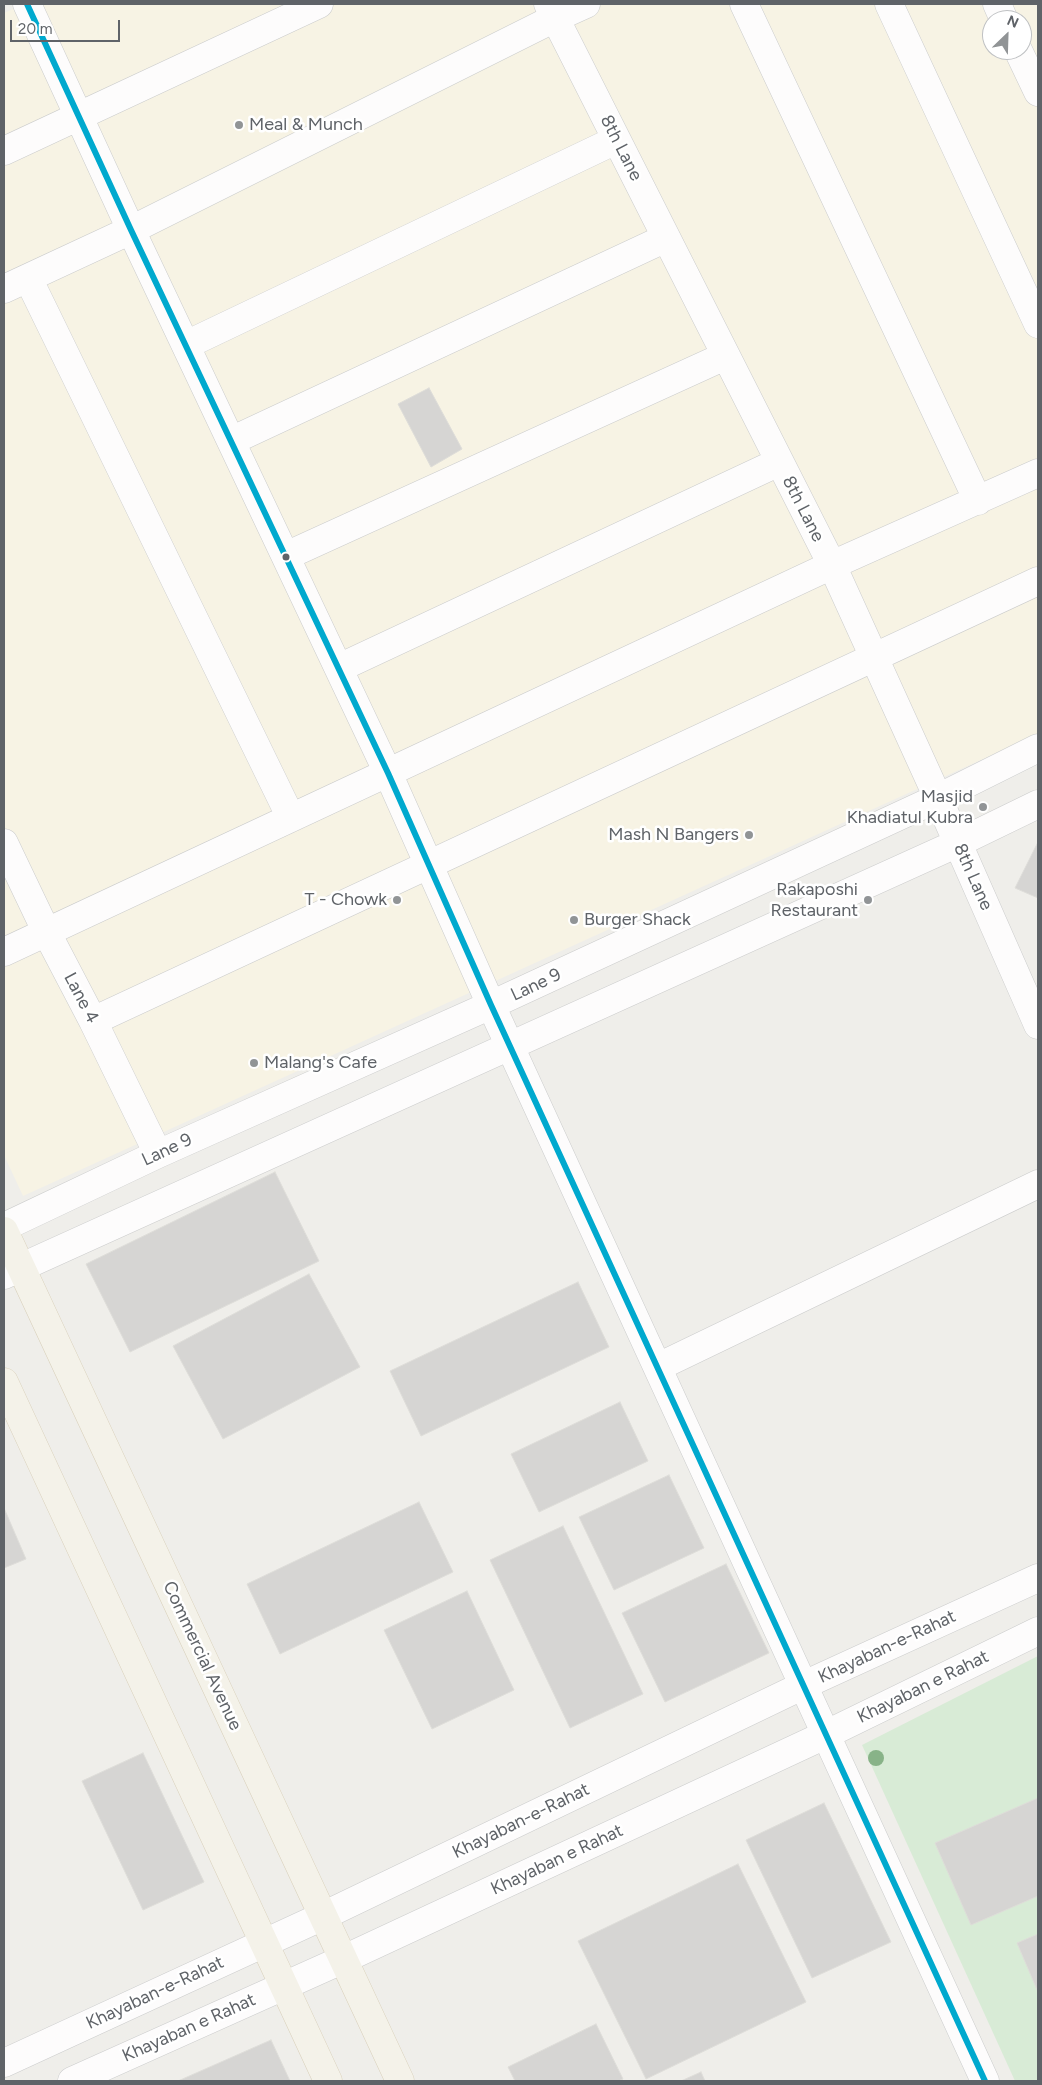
<!DOCTYPE html>
<style>
body{margin:0}
#map{position:relative;width:1042px;height:2085px;overflow:hidden;background:#efeeea;font-family:Figtree,sans-serif}
canvas{display:block}
.frame{position:absolute;inset:0;border:5px solid #5f6368;pointer-events:none}
.north{position:absolute;left:982px;top:10px;width:50px;height:50px;box-sizing:border-box;background:#fff;border:1px solid #bfc1c3;border-radius:50%;rotate:24deg;font-size:14px;font-weight:700;line-height:20px;text-align:center;color:#5f6368}
.north::after{content:'';display:block;margin:auto;width:18px;height:22px;background:#919496;clip-path:polygon(50% 0,100% 100%,50% 72%,0 100%)}
.scale{position:absolute;left:10px;top:20px;width:110px;height:22px;box-sizing:border-box;border:2px solid #5f6368;border-top:0;padding-left:6px;font-size:15px;line-height:18px;white-space:nowrap;color:#5f6368;-webkit-text-stroke:4px #fff;paint-order:stroke}
</style>
<div id="map">
<canvas width="1042" height="2085"></canvas>
<div class="frame"></div>
<div class="north">N</div>
<div class="scale">20 m</div>
</div>
<script>
const g = document.querySelector('canvas').getContext('2d');
g.lineJoin = 'round';
function paint(path, color) {
  g.fillStyle = color;
  g.fill(path, 'evenodd');
}
function shape(rows) {
  const path = new Path2D();
  for (const r of rows) {
    path.moveTo(r[0], r[1]);
    for (let i = 2; i < r.length; i += 2) path.lineTo(r[i], r[i + 1]);
  }
  return path;
}
function trace(path, color, width, dash) {
  g.strokeStyle = color;
  g.lineWidth = width;
  g.lineCap = dash ? 'butt' : 'round';
  g.setLineDash(dash || []);
  g.stroke(path);
}
function drawText(font, color, halo, rows, align = 'center') {
  g.font = font + ' Figtree,sans-serif';
  g.lineWidth = 5;
  g.setLineDash([]);
  g.textBaseline = 'middle';
  g.strokeStyle = halo;
  g.fillStyle = color;
  for (const [text, x, y, turn = 0] of rows) {
    g.save();
    g.translate(x, y);
    g.rotate((+turn || 0) * Math.PI / 180);
    g.textAlign = isNaN(turn) ? turn : align;
    if (halo) g.strokeText(text, 0, 0);
    g.fillText(text, 0, 0);
    g.restore();
  }
}
paint(shape([
 [25,4,1038,4,1038,734,23,1196,4,1155,4,13],
 [992,20,1022,20,1022,50,992,50]
]), '#f7f3e4');
paint(shape([
 [1038,1656,1038,2081,1015,2081,862,1745]
]), '#d8ebd6');
const building = shape([
 [429,388,462,449,431,467,398,404,429,388],
 [1038,842,1038,898,1015,888,1038,842],
 [275,1172,319,1261,130,1352,86,1264,275,1172],
 [309,1274,360,1367,223,1439,173,1346,309,1274],
 [578,1282,609,1347,421,1436,390,1371,578,1282],
 [620,1402,648,1461,539,1512,511,1454,620,1402],
 [669,1475,704,1548,614,1590,579,1517,669,1475],
 [419,1502,453,1572,280,1654,247,1584,419,1502],
 [4,1508,26,1559,4,1568,4,1508],
 [563,1526,643,1694,570,1728,490,1560,563,1526],
 [726,1564,769,1653,665,1702,622,1613,726,1564],
 [467,1591,514,1690,432,1729,384,1630,467,1591],
 [143,1753,204,1882,143,1910,82,1781,143,1753],
 [1038,1798,1038,1896,971,1925,935,1843,1038,1798],
 [824,1803,891,1942,812,1978,746,1840,824,1803],
 [738,1864,806,2002,646,2079,578,1941,738,1864],
 [1038,1934,1038,1992,1017,1943,1038,1934],
 [596,2024,623,2079,618,2081,515,2081,508,2067,596,2024],
 [271,2040,290,2081,178,2081,271,2040],
 [701,2072,705,2081,681,2081,701,2072]
]);
paint(building, '#d6d5d3');
trace(building, '#deddd9', 1);
const minor = shape([
 [27,4,131,230,388,773,491,1005,985,2081],
 [548,4,832,565,938,798,1038,1025],
 [744,4,978,501],
 [889,4,1038,324],
 [997,4,1004,20],
 [1018,50,1038,92],
 [4,151,319,4],
 [28,278,291,818],
 [4,289,131,230,555,18,586,4],
 [186,345,616,140],
 [231,441,666,238],
 [286,556,725,356],
 [339,668,779,462],
 [4,843,47,933,93,1021,158,1154],
 [4,952,832,565,1038,473],
 [93,1021,1038,581],
 [4,1227,158,1154,491,1005,938,798,1038,748],
 [4,1275,958,843,1038,804],
 [658,1367,1038,1184],
 [4,2063,323,1916,804,1685,1038,1578],
 [72,2081,344,1959,825,1735,1038,1631]
]);
const major = shape([
 [4,1231,400,2081],
 [4,1382,328,2081]
]);
trace(minor, '#cbcccc', 29);
trace(major, '#d7ceb8', 29);
trace(minor, '#fdfcfc', 28);
trace(major, '#f4f2e9', 28);
trace(shape([
 [27,4,131,230,388,773,491,1005,985,2081]
]), '#00a9ce', 6);
g.fillStyle = '#88b388';
for (const [x, y] of [
 [876,1758]
]) {
  g.beginPath();
  g.arc(x, y, 8, 0, 2 * Math.PI);
  g.fill();
}
for (const [x, y, r, color] of [
 [239,125,5,"#919496"],
 [286,557,4.5,"#5f6368"],
 [983,807,5,"#919496"],
 [749,835,5,"#919496"],
 [397,900,5,"#919496"],
 [868,900,5,"#919496"],
 [574,920,5,"#919496"],
 [254,1063,5,"#919496"]
]) {
  const dot = new Path2D();
  dot.arc(x, y, r, 0, 2 * Math.PI);
  g.fillStyle = color;
  g.fill(dot);
  trace(dot, '#fff', 2);
}
drawText('18px', '#5f6368', '#fff', [
 ["Meal & Munch",249,125,"left"],
 ["Masjid",973,797],
 ["Khadiatul Kubra",973,818],
 ["Mash N Bangers",739,835],
 ["Rakaposhi",858,890],
 ["Restaurant",858,911],
 ["T - Chowk",387,900],
 ["Burger Shack",584,920,"left"],
 ["Malang's Cafe",264,1063,"left"]
], 'right');
drawText('18px', '#5f6368', '#fff', [
 ["8th Lane",621,148,63],
 ["8th Lane",803,509,63],
 ["8th Lane",973,877,66],
 ["Lane 9",536,985,-25],
 ["Lane 4",81,998,62],
 ["Lane 9",167,1150,-25],
 ["Khayaban-e-Rahat",887,1647,-25],
 ["Commercial Avenue",202,1656,65],
 ["Khayaban e Rahat",923,1687,-26],
 ["Khayaban-e-Rahat",521,1821,-26],
 ["Khayaban e Rahat",557,1860,-25],
 ["Khayaban-e-Rahat",155,1993,-25],
 ["Khayaban e Rahat",189,2028,-24]
]);
</script>
